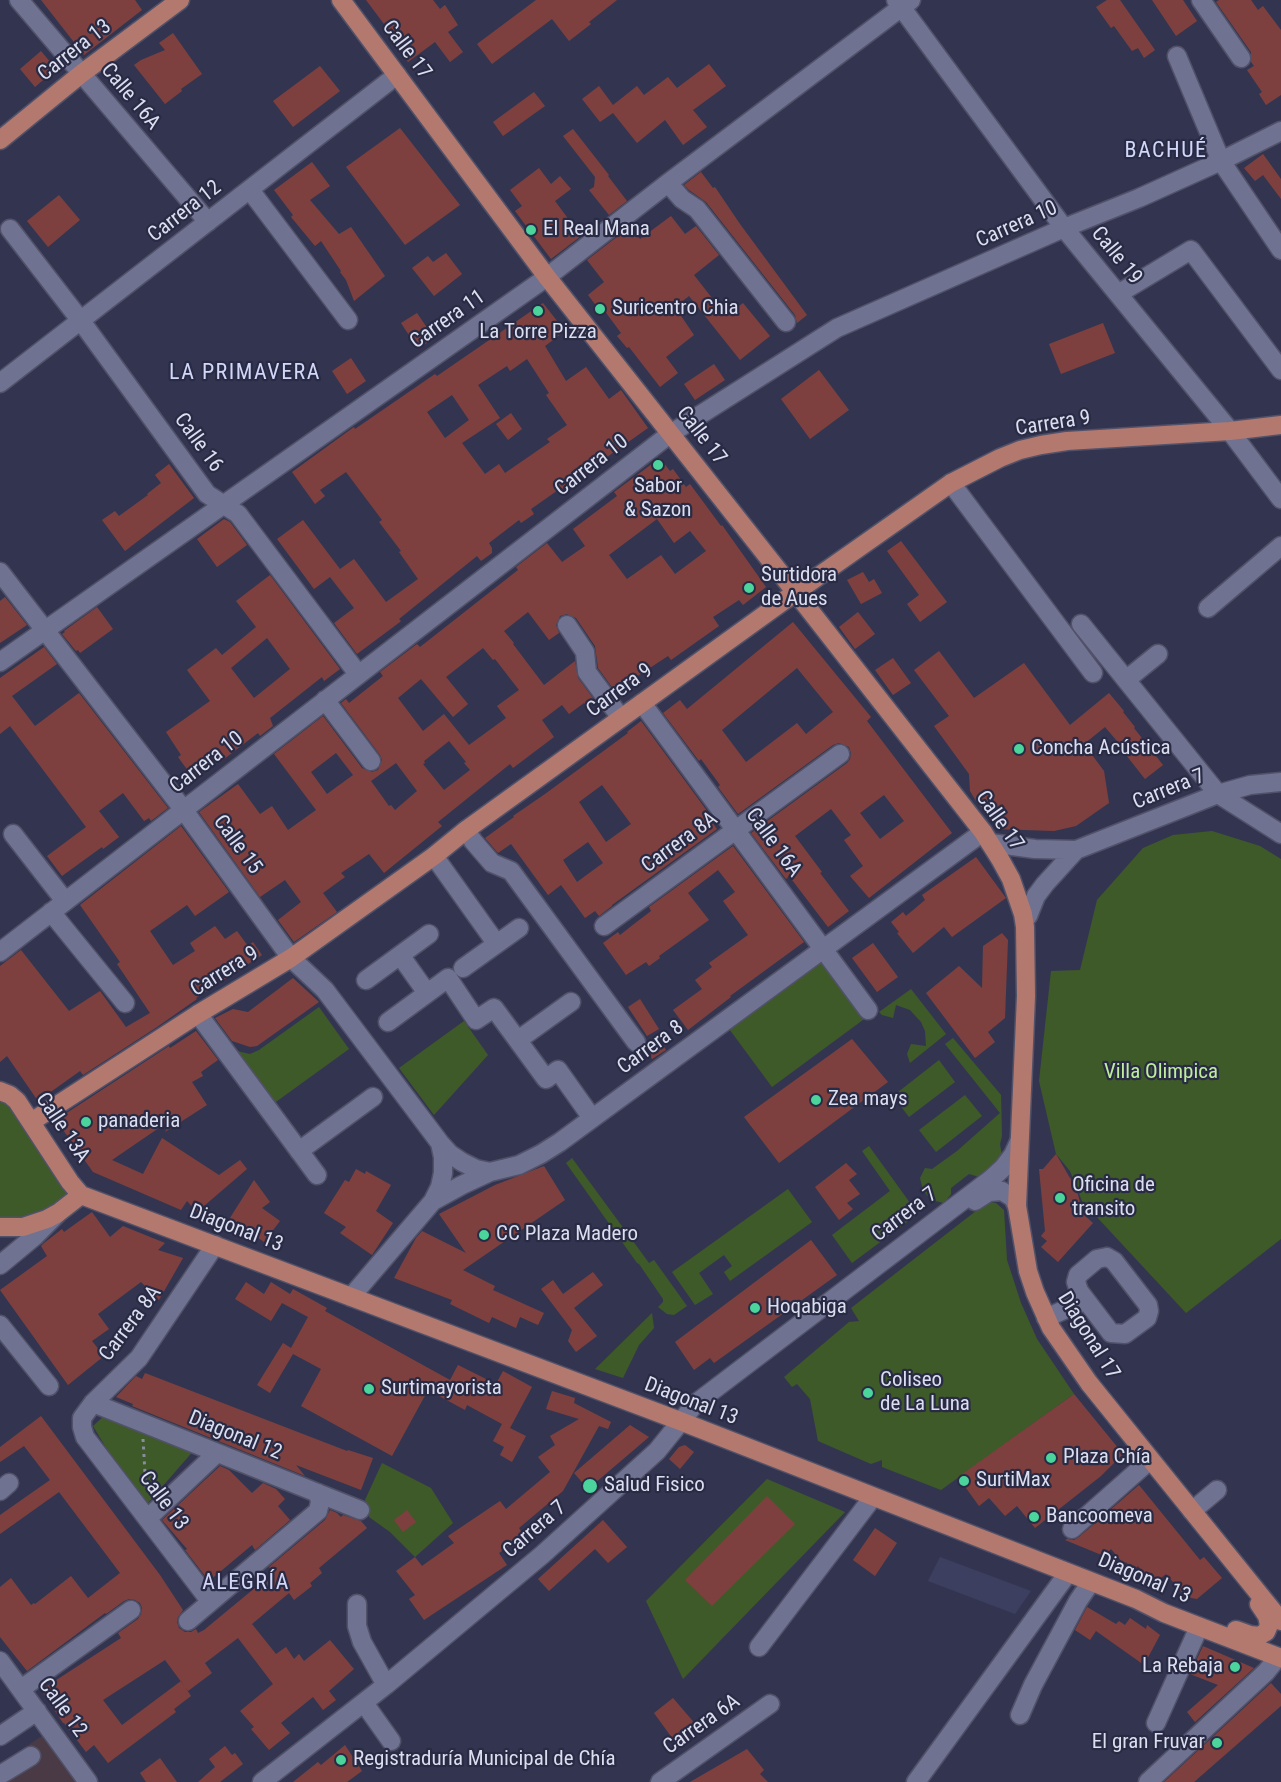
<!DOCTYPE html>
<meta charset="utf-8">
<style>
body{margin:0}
canvas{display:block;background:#333550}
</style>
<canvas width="1281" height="1782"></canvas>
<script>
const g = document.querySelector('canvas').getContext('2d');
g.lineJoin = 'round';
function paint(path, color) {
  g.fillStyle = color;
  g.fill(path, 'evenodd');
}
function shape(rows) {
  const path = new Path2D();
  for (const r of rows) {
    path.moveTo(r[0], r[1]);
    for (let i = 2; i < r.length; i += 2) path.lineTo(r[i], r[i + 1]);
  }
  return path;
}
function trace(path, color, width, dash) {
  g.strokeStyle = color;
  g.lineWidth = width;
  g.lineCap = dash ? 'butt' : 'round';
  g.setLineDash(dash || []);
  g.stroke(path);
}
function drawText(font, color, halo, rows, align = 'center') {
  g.font = font + ' "Roboto Condensed",sans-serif';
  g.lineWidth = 4.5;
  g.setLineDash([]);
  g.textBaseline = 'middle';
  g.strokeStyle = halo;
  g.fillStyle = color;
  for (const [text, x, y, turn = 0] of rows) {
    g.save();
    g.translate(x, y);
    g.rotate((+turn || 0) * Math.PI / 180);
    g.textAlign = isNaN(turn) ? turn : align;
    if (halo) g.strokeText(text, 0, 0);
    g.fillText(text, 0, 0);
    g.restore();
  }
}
paint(shape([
 [940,1557,1031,1591,1015,1614,928,1581]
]), '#3c3f60');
paint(shape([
 [48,1732,82,1782,0,1782,0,1764]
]), '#4a3a45');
paint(shape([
 [1212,831,1260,846,1281,859,1281,1239,1186,1313,1082,1201,1070,1171,1056,1154,1039,1081,1051,971,1080,970,1097,900,1143,848,1173,835],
 [823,949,871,1014,772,1087,724,1022],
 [911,989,946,1034,910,1063,907,1054,911,1044,926,1046,925,1031,921,1022,910,1010,896,1005,893,1018,882,1015,879,1012],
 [319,1007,349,1049,273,1104,231,1048,241,1052,250,1054,259,1050],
 [464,1021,488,1055,434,1115,399,1068],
 [953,1038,1001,1095,1002,1136,1000,1144,1002,1156,999,1164,979,1177,969,1174,951,1188,951,1194,944,1203,931,1200,923,1190,920,1178,925,1168,932,1169,957,1151,1000,1113,945,1044],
 [939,1060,955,1082,909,1117,893,1096],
 [965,1095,982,1116,936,1152,919,1130],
 [0,1096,4,1097,74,1195,56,1211,0,1222],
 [869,1146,918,1214,852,1263,832,1235,890,1191,862,1151],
 [572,1158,649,1263,654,1260,687,1306,674,1315,667,1314,658,1307,663,1302,663,1299,639,1264,637,1263,566,1163],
 [788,1189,812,1222,730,1281,724,1272,732,1266,724,1255,699,1273,713,1294,695,1305,672,1272],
 [990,1202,996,1203,1004,1210,1007,1260,1021,1303,1037,1339,1074,1394,941,1490,882,1467,882,1460,871,1464,818,1441,810,1399,797,1384,792,1387,784,1377,849,1322,859,1321,851,1308,985,1204],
 [652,1313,654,1328,639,1345,623,1378,595,1369],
 [105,1415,195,1449,148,1503,132,1491,93,1426],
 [382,1463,431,1488,453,1523,415,1557,390,1532,369,1517,365,1500],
 [767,1479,845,1512,683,1679,646,1601]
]), '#3e5a28');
paint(shape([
 [41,0,135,0,142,10,84,55],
 [366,0,433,0,440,9,445,5,458,25,448,32,463,52,450,62,435,42,408,62,389,38,393,36],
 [536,0,617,0,589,22,591,24,569,41,552,19,492,64,477,44],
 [1107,0,1120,0,1155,50,1144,58,1138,48,1132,51,1114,26,1111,28,1096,7],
 [1152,0,1183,0,1197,21,1176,36],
 [1219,0,1251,0,1258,10,1263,6,1281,30,1281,95,1266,105,1259,94,1262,92,1247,70,1254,66,1251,62,1251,52,1216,2],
 [173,33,202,74,181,89,182,91,165,104,134,65,141,60,165,50,159,43],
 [41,51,56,69,35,87,20,69],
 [709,64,726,86,693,110,707,127,683,145,665,120,637,143,613,113,600,122,582,99,599,86,613,105,637,86,644,95,668,77,677,88],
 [320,66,340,91,293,127,273,101],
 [534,92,545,106,503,136,493,122],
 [400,128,460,205,405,245,346,167],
 [573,129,609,175,608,176,627,201,609,215,589,190,594,187,595,177,563,136],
 [1263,154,1281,179,1281,199,1263,175,1255,181,1244,168],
 [312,162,330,186,310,200,339,234,351,227,385,276,354,301,346,280,340,272,341,271,321,241,315,246,291,217,293,215,274,190],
 [539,168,551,184,560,176,571,189,555,201,581,236,551,259,515,211,522,206,510,190],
 [701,172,713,188,715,187,740,224,807,315,797,323,795,315,706,202,689,190,684,185],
 [59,195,80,220,48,247,27,221],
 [671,216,685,234,696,226,719,255,694,275,726,316,743,303,770,336,740,360,689,296,675,307,694,335,666,357,678,373,660,387,629,347,627,348,617,336,621,333,604,310,601,312,588,295,604,282,587,260,631,226,640,239],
 [446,253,462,274,434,296,412,268,428,256,433,262],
 [543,303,565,331,545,346,566,381,586,367,609,399,621,390,648,428,562,489,561,488,531,509,534,514,521,523,519,520,489,543,492,548,492,553,481,561,477,556,399,619,401,621,400,622,357,654,334,623,354,608,330,577,314,589,277,539,303,520,340,569,354,559,386,602,418,579,399,552,401,551,379,522,382,520,346,472,320,490,325,496,315,504,292,472,354,427,355,429,435,374,437,376],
 [527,359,549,393,546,395,567,425,547,439,550,442,505,473,499,464,485,474,462,443,500,418,478,385,507,366,510,371],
 [452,395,469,420,445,438,427,412],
 [417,313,434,338,418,349,401,323],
 [1103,323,1115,353,1061,374,1049,344],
 [351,358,366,381,347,394,332,371],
 [714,364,725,380,695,400,684,384],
 [819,370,849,410,810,439,781,399],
 [511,413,522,429,508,440,496,424],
 [660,458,670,471,673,469,686,487,690,484,721,526,722,525,766,587,743,605,739,600,713,617,719,626,671,660,668,656,633,679,634,681,617,694,598,668,595,646,576,618,567,614,560,616,556,625,559,633,549,640,528,612,504,631,514,643,513,644,544,685,575,661,578,678,595,701,587,707,584,703,569,714,562,705,542,720,554,737,513,768,510,764,438,822,442,826,384,873,369,854,341,873,345,877,323,893,337,912,294,942,278,920,301,902,285,880,260,897,199,812,238,784,260,814,272,806,288,830,316,810,274,754,323,716,362,768,372,772,378,770,382,760,380,755,341,703,346,699,349,703,383,676,380,672,417,644,420,647,518,570,516,567,547,543,562,562,585,546,573,529,617,496,614,492],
 [657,519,674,543,690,531,706,551,675,574,661,555,627,579,609,555],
 [483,648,493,660,495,659,519,690,497,706,506,718,469,745,444,714,423,731,398,698,421,679,453,717,468,704,446,677],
 [449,741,466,762,464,763,470,770,444,790,423,764,425,763,424,761],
 [336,753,353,775,327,794,311,772],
 [396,763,417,791,395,810,391,805,389,806,371,781],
 [169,464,194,498,125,551,102,520,115,511,119,516,148,495,147,494,161,483,155,475],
 [224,519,230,522,247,545,217,567,197,539],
 [901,541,947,602,920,622,907,604,919,595,887,551],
 [863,572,869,582,874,579,882,593,861,604,847,580],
 [270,575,340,669,324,681,322,677,270,718,273,726,260,736,258,733,219,763,218,761,194,779,178,757,181,755,166,732,210,701,187,670,216,648,222,655,256,627,236,601],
 [267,638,290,669,254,698,231,668],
 [5,597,27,625,0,643,0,601],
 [97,607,113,629,80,653,78,650,76,651,62,634,65,632,64,631],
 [858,612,875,634,855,649,839,627],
 [793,622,871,717,867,721,952,833,869,898,850,876,863,866,844,840,851,835,831,809,795,836,822,872,820,873,849,911,828,927,789,876,786,879,751,833,847,763,850,759,851,753,849,747,839,743,833,745,738,814,718,787,720,785,701,759,699,761,663,713,680,700,687,709],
 [797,668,833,712,806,734,797,723,746,762,722,730],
 [884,795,904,821,880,839,860,813],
 [44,647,57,664,12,696,35,726,79,693,168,808,151,821,149,818,144,821,123,793,99,811,119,837,103,849,102,847,62,876,47,856,86,827,10,726,0,734,0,678],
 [939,651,974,698,1024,663,1070,725,1109,693,1124,711,1123,712,1135,727,1134,728,1163,765,1145,779,1126,755,1128,754,1105,727,1084,744,1104,771,1109,803,1076,826,1054,831,995,829,996,814,983,809,976,801,970,791,969,774,934,726,949,716,914,670],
 [893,658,911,683,893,695,875,670],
 [641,721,713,819,711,821,717,829,612,905,612,906,599,916,595,911,585,918,561,885,548,895,511,844,498,853,485,838,514,817,513,816,545,794,628,733,627,732],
 [602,785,631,824,606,842,579,802],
 [588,842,603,863,577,882,563,860],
 [181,826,229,892,195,916,187,905,150,931,173,965,195,951,190,943,215,926,225,939,237,931,248,946,253,942,262,955,196,998,197,999,157,1027,83,1075,80,1071,38,1101,7,1056,0,1062,0,966,21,950,69,1011,100,991,126,1027,150,1013,117,964,120,962,80,905],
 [733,846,804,942,730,996,731,997,688,1030,673,1010,702,989,695,980,712,967,709,963,748,935,723,901,735,892,718,870,688,893,709,920,659,956,660,958,649,966,646,962,626,975,603,943,618,932,620,935,634,924,651,911,649,907],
 [976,857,1006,898,952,937,944,927,913,953,897,933,899,932,891,922,903,912,906,916,925,900,922,895],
 [1002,933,1008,940,1005,1018,988,1032,995,1042,975,1058,926,993,959,966,982,988,983,946],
 [873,943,898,977,877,992,852,958],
 [293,978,319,1002,257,1046,250,1047,232,1041,215,1018,233,1009,248,1012],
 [640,999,659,1029,647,1036,628,1007],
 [196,1031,218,1060,201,1072,203,1076,192,1082,207,1105,165,1132,172,1119,112,1160,143,1174,162,1138,219,1175,240,1160,247,1169,197,1212,187,1201,181,1210,93,1172,56,1120,169,1046,170,1048],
 [659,1039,666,1050,652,1059,645,1048],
 [852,1039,888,1082,779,1163,744,1117],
 [1056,1154,1070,1178,1075,1183,1083,1214,1093,1223,1058,1262,1041,1247,1047,1241,1041,1236,1045,1231,1039,1169,1043,1169],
 [846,1163,857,1174,849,1180,860,1194,847,1203,853,1209,839,1220,815,1187],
 [544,1166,565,1200,463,1270,495,1286,493,1290,544,1313,538,1325,520,1317,516,1328,492,1317,489,1323,450,1304,452,1300,394,1278,416,1238,422,1231,466,1253,439,1214,495,1185],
 [356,1169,365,1174,366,1171,391,1185,376,1211,393,1223,372,1255,340,1233,346,1227,324,1213,345,1180,349,1182],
 [254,1180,270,1202,262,1208,280,1221,264,1242,247,1230,245,1232,228,1221],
 [92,1212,110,1237,123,1226,165,1243,158,1250,183,1258,159,1300,141,1282,98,1314,109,1329,92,1341,104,1356,68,1385,0,1290,47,1256,41,1246,44,1243,62,1229,64,1232],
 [811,1240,837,1275,714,1363,710,1358,694,1370,675,1342],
 [593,1272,603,1285,574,1308,597,1336,576,1352,568,1341,572,1330,541,1289,553,1280,563,1294],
 [246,1282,264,1294,271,1282,290,1294,293,1289,327,1308,325,1311,450,1380,458,1365,496,1384,503,1371,532,1387,510,1428,526,1436,512,1462,500,1455,504,1447,493,1441,502,1424,467,1405,465,1410,428,1390,392,1456,301,1406,321,1369,293,1354,270,1393,257,1385,283,1343,291,1348,308,1317,282,1303,271,1321,235,1299],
 [145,1373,347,1451,348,1450,373,1458,361,1490,296,1465,305,1476,132,1406,133,1404,116,1397,136,1376,142,1379],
 [552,1391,575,1398,574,1403,611,1422,608,1429,599,1426,563,1491,519,1528,524,1536,499,1553,507,1565,424,1620,409,1599,415,1595,396,1571,415,1557,422,1566,454,1543,448,1536,500,1501,506,1509,550,1472,538,1457,555,1445,550,1436,579,1419,546,1409],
 [1074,1394,1123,1454,1101,1476,1035,1528,1017,1506,1005,1516,989,1498,979,1506,958,1477],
 [41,1416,160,1575,183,1610,178,1617,177,1622,179,1628,185,1632,191,1632,196,1629,198,1633,204,1630,273,1573,269,1567,325,1520,330,1510,337,1513,341,1517,343,1515,361,1521,367,1528,319,1568,322,1573,310,1583,312,1586,294,1600,289,1593,252,1624,276,1654,286,1647,294,1659,299,1654,304,1661,330,1640,354,1669,329,1691,336,1700,323,1710,313,1697,281,1723,290,1733,269,1750,251,1729,254,1727,240,1711,273,1684,238,1638,205,1663,212,1673,188,1691,165,1660,103,1700,122,1725,181,1681,191,1696,174,1709,176,1712,108,1763,94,1745,86,1752,64,1723,63,1723,41,1690,121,1638,118,1633,138,1619,141,1614,142,1608,140,1603,135,1600,129,1599,124,1601,106,1614,105,1613,27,1671,0,1637,0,1587,11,1578,31,1605,34,1603,35,1604,71,1576,88,1598,120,1573,59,1492,0,1534,0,1515,50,1480,24,1446,0,1462,0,1447],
 [630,1425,649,1437,588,1489,574,1473],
 [685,1445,694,1452,680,1469,669,1459,679,1447],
 [220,1466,229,1470,252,1493,263,1483,276,1489,285,1499,278,1506,290,1520,255,1550,252,1545,209,1581,185,1550,187,1549,162,1520],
 [1139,1485,1200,1560,1204,1557,1222,1578,1197,1599,1186,1597,1166,1574,1156,1582,1154,1578,1150,1581,1138,1566,1133,1570,1126,1562,1124,1564,1111,1549,1104,1556,1065,1540,1067,1539,1074,1540,1079,1537],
 [767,1496,795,1524,712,1606,685,1580],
 [407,1510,416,1522,403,1532,394,1520],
 [603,1520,627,1547,608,1563,595,1549,549,1591,538,1579],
 [875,1528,897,1543,875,1576,853,1560],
 [1087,1607,1116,1624,1119,1621,1125,1625,1130,1618,1146,1629,1147,1625,1160,1635,1144,1665,1096,1631,1090,1640,1075,1630],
 [1203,1646,1254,1668,1195,1722,1187,1712,1218,1685,1190,1674],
 [1271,1683,1281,1694,1281,1706,1194,1782,1164,1782],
 [673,1698,697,1726,675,1742,654,1713],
 [345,1745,362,1771,347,1782,293,1782,318,1762,321,1765],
 [225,1746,232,1755,235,1753,243,1764,220,1782,198,1782,215,1767,209,1759],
 [747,1749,764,1770,760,1774,768,1782,690,1782],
 [160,1758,177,1782,146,1782,140,1773]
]), '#7e403e');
const minor = shape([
 [19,0,208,222],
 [896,0,1064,228,1230,431,1281,499],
 [1201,0,1241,58],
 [1177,56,1221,161,1281,250],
 [668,183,682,199,697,209,786,322],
 [250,190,348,320],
 [10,229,81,321,207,494,238,514,358,674],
 [1118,294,1191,250,1281,370],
 [0,383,397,75],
 [951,483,1093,673],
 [0,572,183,809,291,958,325,990,440,1143,450,1154,462,1162,476,1169,490,1172],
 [1208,608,1281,546],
 [1081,624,1218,794,1281,834],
 [567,625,585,652,587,672,621,718],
 [0,662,547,277,668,183,911,0],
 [1126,680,1158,654],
 [325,700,371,761],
 [642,703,868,1010],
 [466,830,473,841,492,863,511,871,636,1042],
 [13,834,65,901],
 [990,843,1035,849,1076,850,1218,794,1250,785,1281,782],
 [434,856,496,943],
 [51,912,125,1003],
 [1028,916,1036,896,1045,884,1076,850],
 [604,926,840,754],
 [0,952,670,434,837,328,1064,228,1139,198,1221,161,1281,131],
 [400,955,427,993],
 [463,968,519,928],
 [366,980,429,934],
 [198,1014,317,1175],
 [388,1022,448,978,476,1020,494,1008,546,1079,558,1070,592,1118],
 [518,1040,571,1002],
 [299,1151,373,1097],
 [433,1201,440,1187,443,1173,443,1157,440,1143],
 [975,1201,989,1192,1002,1191,1013,1198,1017,1206],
 [1107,1257,1114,1261,1148,1305,1149,1311,1147,1318,1125,1334,1111,1333,1079,1291,1076,1282,1078,1275,1097,1259,1107,1257],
 [0,1265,35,1236,57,1214],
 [351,1297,433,1201,462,1185,490,1172,519,1165,541,1154,560,1142,983,832],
 [1046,1318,1086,1300],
 [0,1325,49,1386],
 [93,1403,360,1510],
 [0,1491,9,1483],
 [1192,1511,1217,1490],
 [148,1518,217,1453],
 [1072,1529,1150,1460],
 [210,1601,85,1437,82,1427,82,1418,93,1403,139,1358,215,1245],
 [357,1604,357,1626,362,1642,386,1685],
 [188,1621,318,1511,320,1502,318,1493],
 [759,1647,873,1497],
 [0,1661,88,1782],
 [21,1689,131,1610],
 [364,1703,391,1741],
 [1020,1715,1033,1685,1078,1601,1091,1582],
 [1156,1723,1199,1627],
 [0,1736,37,1711],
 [0,1775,31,1756],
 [262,1782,386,1685,542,1555,657,1451,695,1404,991,1179,1003,1168,1013,1155,1019,1142],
 [660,1782,770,1704],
 [916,1782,1068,1573],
 [1148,1782,1266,1672,1278,1657]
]);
const major = shape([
 [341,0,547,277,804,603,983,832,1000,859,1011,879,1023,914,1025,927,1026,996,1017,1206,1028,1271,1035,1292,1051,1328,1089,1383,1281,1621],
 [0,140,81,74,180,0],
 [0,1091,10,1095,17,1101,70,1182,81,1195,680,1421,1136,1599,1164,1613,1281,1658],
 [31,1122,198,1014,291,958,434,856,466,830,796,592,951,483,1000,458,1020,450,1041,445,1067,441,1230,431,1281,425],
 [0,1227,23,1227,47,1219,58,1213,81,1195],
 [1236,1630,1250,1635,1259,1636,1266,1632,1269,1625,1267,1616,1259,1604]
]);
trace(minor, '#515269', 21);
trace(major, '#515269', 21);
trace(shape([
 [143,1439,146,1490]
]), '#898ba1', 3, [3, 4.5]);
trace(minor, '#6f7291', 18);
trace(major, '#b3786e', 18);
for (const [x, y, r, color] of [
 [531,230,6,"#4bd49b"],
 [600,309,6,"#4bd49b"],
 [538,311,6,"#4bd49b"],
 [658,465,6,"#4bd49b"],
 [749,588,6,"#4bd49b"],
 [1019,749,6,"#4bd49b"],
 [816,1100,6,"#4bd49b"],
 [86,1122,6,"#4bd49b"],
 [1060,1198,6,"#4bd49b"],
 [484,1235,6,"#4bd49b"],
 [755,1308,6,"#4bd49b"],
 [369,1389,6,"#4bd49b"],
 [868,1393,6,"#4bd49b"],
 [1051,1458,6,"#4bd49b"],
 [964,1481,6,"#4bd49b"],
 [590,1486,8,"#4bd49b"],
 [1034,1517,6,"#4bd49b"],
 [1235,1667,6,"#4bd49b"],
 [1217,1743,6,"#4bd49b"],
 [341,1760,6,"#4bd49b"]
]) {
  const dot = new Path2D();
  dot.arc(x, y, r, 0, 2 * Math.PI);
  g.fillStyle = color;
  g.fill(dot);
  trace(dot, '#292b45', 2);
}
drawText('21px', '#dbdeef', '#292b45', [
 ["Calle 17",406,50,53],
 ["Carrera 13",75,51,-38],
 ["Calle 16A",130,97,50],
 ["Carrera 12",185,212,-38],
 ["Carrera 10",1017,225,-24],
 ["Calle 19",1116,256,51],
 ["Carrera 11",448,320,-35],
 ["Carrera 9",1053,424,-9],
 ["Calle 17",701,436,52],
 ["Calle 16",198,443,54],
 ["Carrera 10",592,466,-38],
 ["Carrera 9",620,691,-36],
 ["Carrera 10",207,763,-38],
 ["Carrera 7",1169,790,-22],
 ["Calle 17",999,821,55],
 ["Carrera 8A",680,843,-36],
 ["Calle 16A",773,843,54],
 ["Calle 15",237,845,54],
 ["Carrera 9",225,972,-32],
 ["Carrera 8",651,1048,-36],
 ["Calle 13A",62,1128,56],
 ["Carrera 7",905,1215,-37],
 ["Diagonal 13",236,1229,21],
 ["Carrera 8A",131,1324,-53],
 ["Diagonal 17",1088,1336,58],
 ["Diagonal 13",691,1402,21],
 ["Diagonal 12",235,1436,22],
 ["Calle 13",163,1501,53],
 ["Carrera 7",535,1530,-41],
 ["Diagonal 13",1144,1579,23],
 ["Calle 12",62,1708,54],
 ["Carrera 6A",702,1725,-35]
]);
drawText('21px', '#dbdeef', '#292b45', [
 ["El Real Mana",543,230],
 ["Suricentro Chia",612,309],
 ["La Torre Pizza",538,333,"center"],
 ["Sabor",658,487,"center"],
 ["& Sazon",658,511,"center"],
 ["Surtidora",761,576],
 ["de Aues",761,600],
 ["Concha Acústica",1031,749],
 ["Zea mays",828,1100],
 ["panaderia",98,1122],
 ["Oficina de",1072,1186],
 ["transito",1072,1210],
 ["CC Plaza Madero",496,1235],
 ["Hoqabiga",767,1308],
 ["Coliseo",880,1381],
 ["de La Luna",880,1405],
 ["Surtimayorista",381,1389],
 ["Plaza Chía",1063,1458],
 ["SurtiMax",976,1481],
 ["Salud Fisico",604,1486],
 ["Bancoomeva",1046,1517],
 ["La Rebaja",1223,1667,"right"],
 ["El gran Fruvar",1205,1743,"right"],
 ["Registraduría Municipal de Chía",353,1760]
], 'left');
drawText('21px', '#beed9d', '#292b45', [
 ["Villa Olimpica",1161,1073]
]);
g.letterSpacing = '1.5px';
drawText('22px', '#d2d7f9', '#292b45', [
 ["BACHUÉ",1166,151],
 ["LA PRIMAVERA",245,373],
 ["ALEGRÍA",246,1583]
]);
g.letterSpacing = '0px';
</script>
